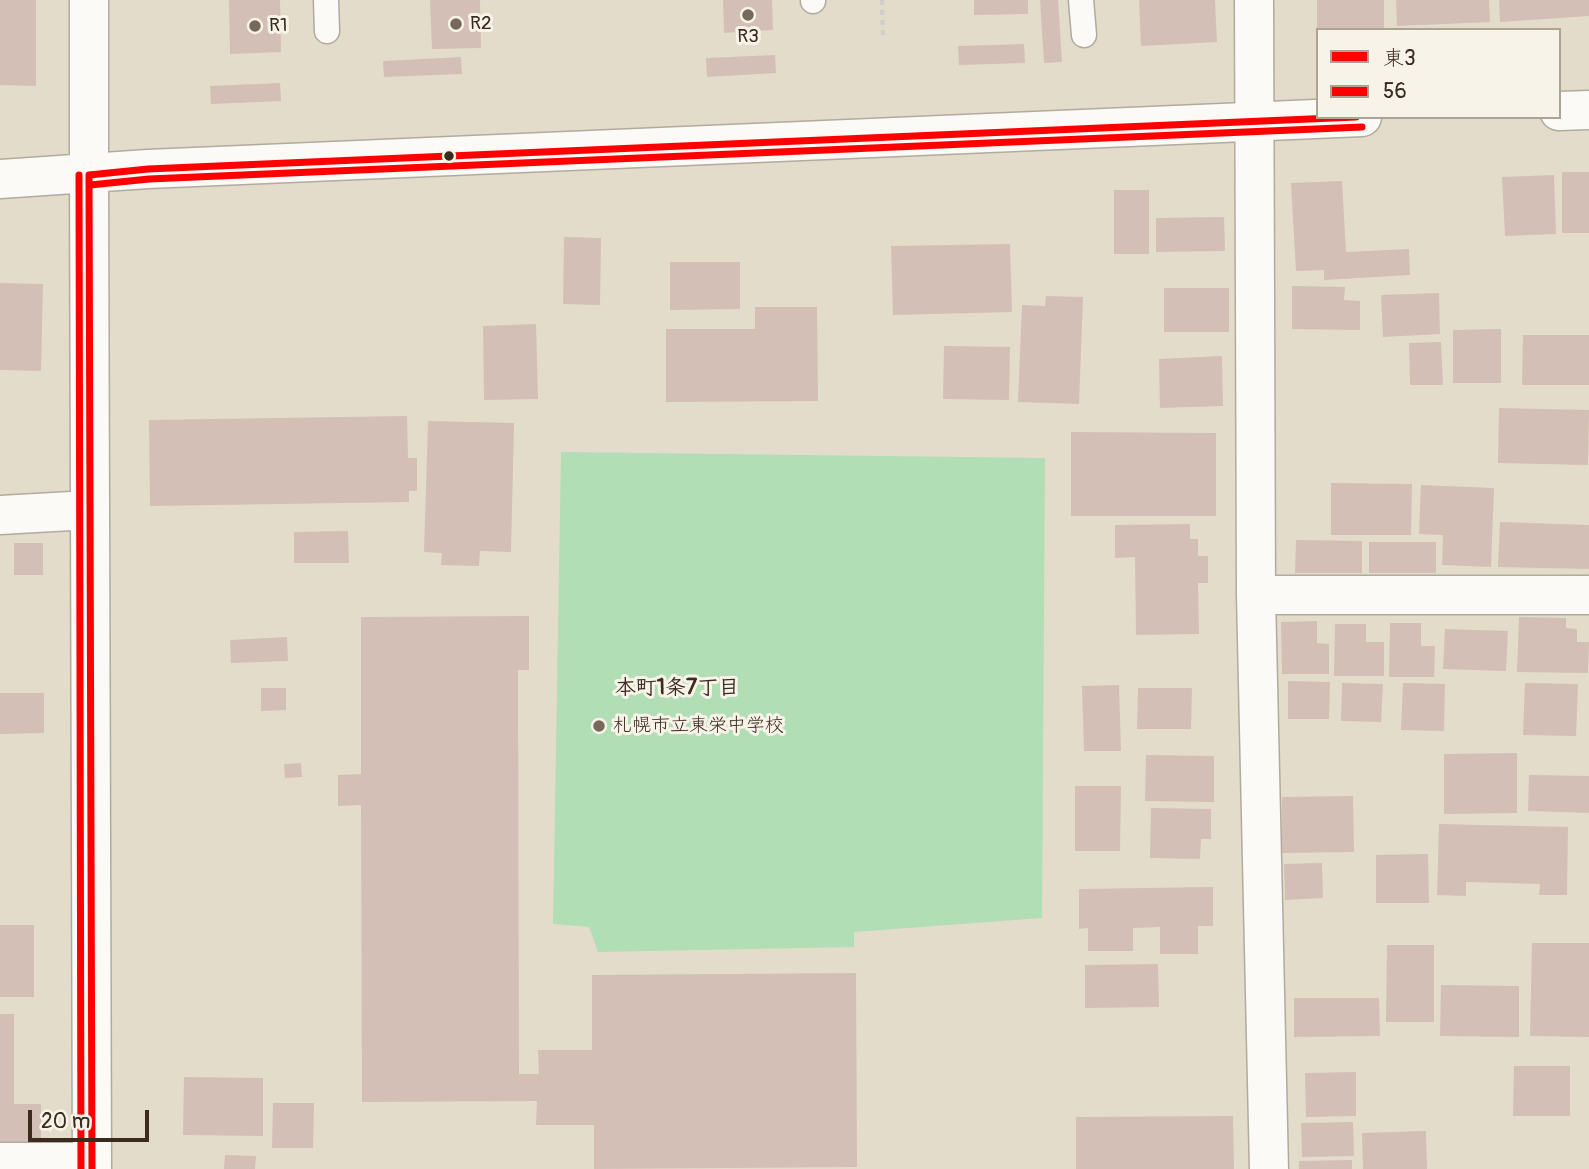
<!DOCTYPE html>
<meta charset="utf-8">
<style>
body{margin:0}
#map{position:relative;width:1589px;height:1169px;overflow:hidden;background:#e4dcca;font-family:Pangolin,"Klee One",sans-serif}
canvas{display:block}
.legend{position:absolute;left:1316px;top:28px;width:245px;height:91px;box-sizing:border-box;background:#f7f3e8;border:2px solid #aca397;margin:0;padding:9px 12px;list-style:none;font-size:21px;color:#3b2a1e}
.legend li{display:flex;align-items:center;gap:14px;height:35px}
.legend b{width:35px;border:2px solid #aca397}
.scale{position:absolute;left:28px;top:1110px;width:121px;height:32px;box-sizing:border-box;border:4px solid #3b2a1e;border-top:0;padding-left:9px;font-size:21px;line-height:24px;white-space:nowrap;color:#3b2a1e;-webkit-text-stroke:5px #f7f3e8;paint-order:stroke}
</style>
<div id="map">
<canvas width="1589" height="1169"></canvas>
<ul class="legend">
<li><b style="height:9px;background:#f00"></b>東3</li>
<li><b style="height:9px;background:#f00"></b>56</li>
</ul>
<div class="scale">20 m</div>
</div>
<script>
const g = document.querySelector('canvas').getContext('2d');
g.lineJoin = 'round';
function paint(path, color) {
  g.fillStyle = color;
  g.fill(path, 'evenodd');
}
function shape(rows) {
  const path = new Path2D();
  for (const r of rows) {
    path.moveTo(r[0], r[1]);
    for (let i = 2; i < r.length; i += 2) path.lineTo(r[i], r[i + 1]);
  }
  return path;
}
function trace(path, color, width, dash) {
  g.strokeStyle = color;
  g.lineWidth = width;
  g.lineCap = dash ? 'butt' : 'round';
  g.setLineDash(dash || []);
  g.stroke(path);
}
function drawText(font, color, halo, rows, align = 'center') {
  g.font = font + ' Pangolin,"Klee One",sans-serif';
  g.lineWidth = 6;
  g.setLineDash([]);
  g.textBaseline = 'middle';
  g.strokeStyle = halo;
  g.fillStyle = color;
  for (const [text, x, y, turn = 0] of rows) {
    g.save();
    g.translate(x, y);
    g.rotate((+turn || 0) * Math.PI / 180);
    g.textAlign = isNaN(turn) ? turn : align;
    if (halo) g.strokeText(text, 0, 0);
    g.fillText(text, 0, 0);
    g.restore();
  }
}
paint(shape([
 [561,452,1045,458,1042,918,854,932,854,947,598,952,589,927,553,924]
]), '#b2deb5');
paint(shape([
 [0,0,36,0,36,86,0,85],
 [229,0,280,0,281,52,230,54],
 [430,0,480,0,481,48,432,49],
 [723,0,772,0,773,30,724,33],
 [974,0,1028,0,1028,14,974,15],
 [1040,0,1058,0,1062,62,1044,63],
 [1139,0,1215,0,1217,42,1141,46],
 [1317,0,1384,0,1384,30,1317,30],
 [1396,0,1489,0,1490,22,1397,26],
 [1499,0,1589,0,1589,16,1500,22],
 [1024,44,1025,63,959,65,958,46],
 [775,55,776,73,707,77,706,58],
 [461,57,462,74,384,77,383,61],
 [280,83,281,101,211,104,210,86],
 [1562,172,1589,172,1589,233,1562,233],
 [1554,175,1556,234,1505,236,1502,177],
 [1342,181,1346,252,1409,249,1410,275,1324,280,1324,270,1296,271,1291,183],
 [1114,190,1149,190,1149,254,1114,254],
 [1224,217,1225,251,1156,252,1156,218],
 [564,237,601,238,600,305,563,304],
 [1010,244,1012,312,893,315,891,246],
 [670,262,740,262,740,309,670,310],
 [0,283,43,284,41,371,0,370],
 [1292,286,1345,287,1344,300,1360,301,1360,330,1292,329],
 [1164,288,1229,288,1229,332,1164,332],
 [1439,293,1440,334,1383,337,1381,295],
 [1046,296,1083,297,1079,404,1018,402,1022,305,1045,306],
 [755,307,817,307,818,401,666,402,666,329,755,329],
 [536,324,538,399,484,400,483,326],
 [1501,329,1501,383,1453,383,1453,330],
 [1523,335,1589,335,1589,385,1522,385],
 [1441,342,1443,385,1410,385,1409,343],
 [944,346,1010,347,1009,400,943,399],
 [1222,356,1223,406,1160,408,1159,359],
 [1499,408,1589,410,1588,465,1498,463],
 [407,416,408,458,417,458,417,491,409,491,409,502,150,506,149,420],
 [428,421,514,423,511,552,480,551,479,566,441,565,442,553,424,552],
 [1071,432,1216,433,1216,516,1071,516],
 [1331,483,1412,484,1411,535,1331,535],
 [1421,485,1494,488,1491,567,1442,565,1443,535,1419,534],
 [1500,522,1589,525,1589,569,1498,567],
 [1190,524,1190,539,1198,539,1198,556,1208,556,1208,583,1198,583,1199,634,1136,635,1135,557,1115,558,1115,525],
 [348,531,349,563,294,563,294,532],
 [1296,540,1362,541,1362,573,1295,573],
 [1369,542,1436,542,1436,573,1369,573],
 [14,543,43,543,43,575,14,575],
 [529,616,529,670,518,670,519,1074,539,1074,538,1050,592,1050,592,975,856,973,857,1167,594,1169,594,1125,536,1125,537,1101,362,1102,361,805,338,806,338,775,361,774,361,617],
 [1519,617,1566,618,1566,628,1577,629,1577,642,1589,642,1588,673,1517,672],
 [1317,621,1317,643,1329,644,1329,674,1282,674,1281,622],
 [1390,623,1421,623,1421,646,1435,646,1434,677,1389,677],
 [1335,624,1366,624,1366,642,1384,642,1384,676,1334,676],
 [1445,629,1508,631,1506,671,1443,669],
 [287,637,288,661,231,663,230,640],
 [1288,681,1330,682,1329,719,1288,719],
 [1342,683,1383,684,1381,722,1341,721],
 [1403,683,1445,684,1444,731,1401,730],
 [1525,683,1578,684,1576,736,1523,735],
 [1119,685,1121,751,1084,751,1082,686],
 [261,688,286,688,286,710,261,711],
 [1138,688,1192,688,1191,729,1137,729],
 [0,693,44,693,44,733,0,734],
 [1517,753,1517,813,1444,814,1444,754],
 [1146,755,1214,756,1214,802,1145,801],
 [301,763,302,777,285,778,284,764],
 [1529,775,1589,776,1589,813,1528,811],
 [1075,786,1121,786,1120,851,1075,851],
 [1353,796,1354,852,1282,853,1282,797],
 [1151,808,1211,809,1211,839,1201,839,1200,859,1150,858],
 [1439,824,1568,827,1567,895,1539,895,1540,884,1466,882,1466,896,1437,895],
 [1428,854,1429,903,1376,903,1376,855],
 [1322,863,1323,898,1285,900,1284,864],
 [1213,887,1213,926,1198,926,1198,954,1160,954,1160,927,1133,928,1133,951,1088,951,1088,928,1079,929,1079,889],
 [0,925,34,925,34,997,0,997],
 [1532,943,1589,943,1589,1037,1530,1036],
 [1387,945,1434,945,1434,1022,1386,1022],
 [1158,964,1159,1007,1085,1008,1085,965],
 [1441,985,1519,986,1519,1037,1440,1036],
 [1294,998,1379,998,1380,1036,1294,1037],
 [0,1014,14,1014,14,1104,41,1104,41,1148,0,1149],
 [1514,1066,1570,1066,1570,1116,1513,1116],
 [1356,1072,1356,1116,1306,1117,1305,1073],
 [184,1077,263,1078,263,1136,183,1135],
 [273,1103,314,1103,313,1148,272,1148],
 [1233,1116,1234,1169,1076,1169,1076,1117],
 [1353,1122,1354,1156,1302,1157,1301,1123],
 [1426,1131,1427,1169,1363,1169,1362,1133],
 [225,1155,256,1156,255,1169,224,1169],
 [1352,1160,1352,1169,1299,1169,1299,1161]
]), '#d3bfb6');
const service = shape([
 [326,0,327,31],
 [813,0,813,1],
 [1081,0,1084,35]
]);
const minor = shape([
 [1254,0,1256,595,1269,1169],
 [89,175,92,1169],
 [0,515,89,510],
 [1256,595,1589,595],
 [0,1162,92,1162]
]);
const tertiary = shape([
 [89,0,89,175],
 [1559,111,1589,110],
 [0,179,148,169,1362,117]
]);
trace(service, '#b1aa9f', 27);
trace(minor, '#b1aa9f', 41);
trace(tertiary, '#b1aa9f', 41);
trace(shape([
 [882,0,883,40]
]), '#d2cfca', 4.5, [5, 5]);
trace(service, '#fbfaf7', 24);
trace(minor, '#fbfaf7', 38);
trace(tertiary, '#fbfaf7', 38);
trace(shape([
 [89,175,148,169,1356,117],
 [89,175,92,1169]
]), '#f00', 7);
trace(shape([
 [79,175,81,1169],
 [90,185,149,179,1362,127]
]), '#f00', 7);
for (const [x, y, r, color] of [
 [748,15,7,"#76685a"],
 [456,24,7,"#76685a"],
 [255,26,7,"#76685a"],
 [449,156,6,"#3b2a1e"],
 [599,726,7,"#76685a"]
]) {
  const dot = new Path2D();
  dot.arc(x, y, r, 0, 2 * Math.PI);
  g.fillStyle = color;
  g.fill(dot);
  trace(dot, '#f7f3e8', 2.5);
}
drawText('19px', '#3b2a1e', '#f7f3e8', [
 ["R2",470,24],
 ["R1",269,26],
 ["R3",748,37,"center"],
 ["札幌市立東栄中学校",613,726]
], 'left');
drawText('bold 21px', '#3b2a1e', '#f7f3e8', [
 ["本町1条7丁目",677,689]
]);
</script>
